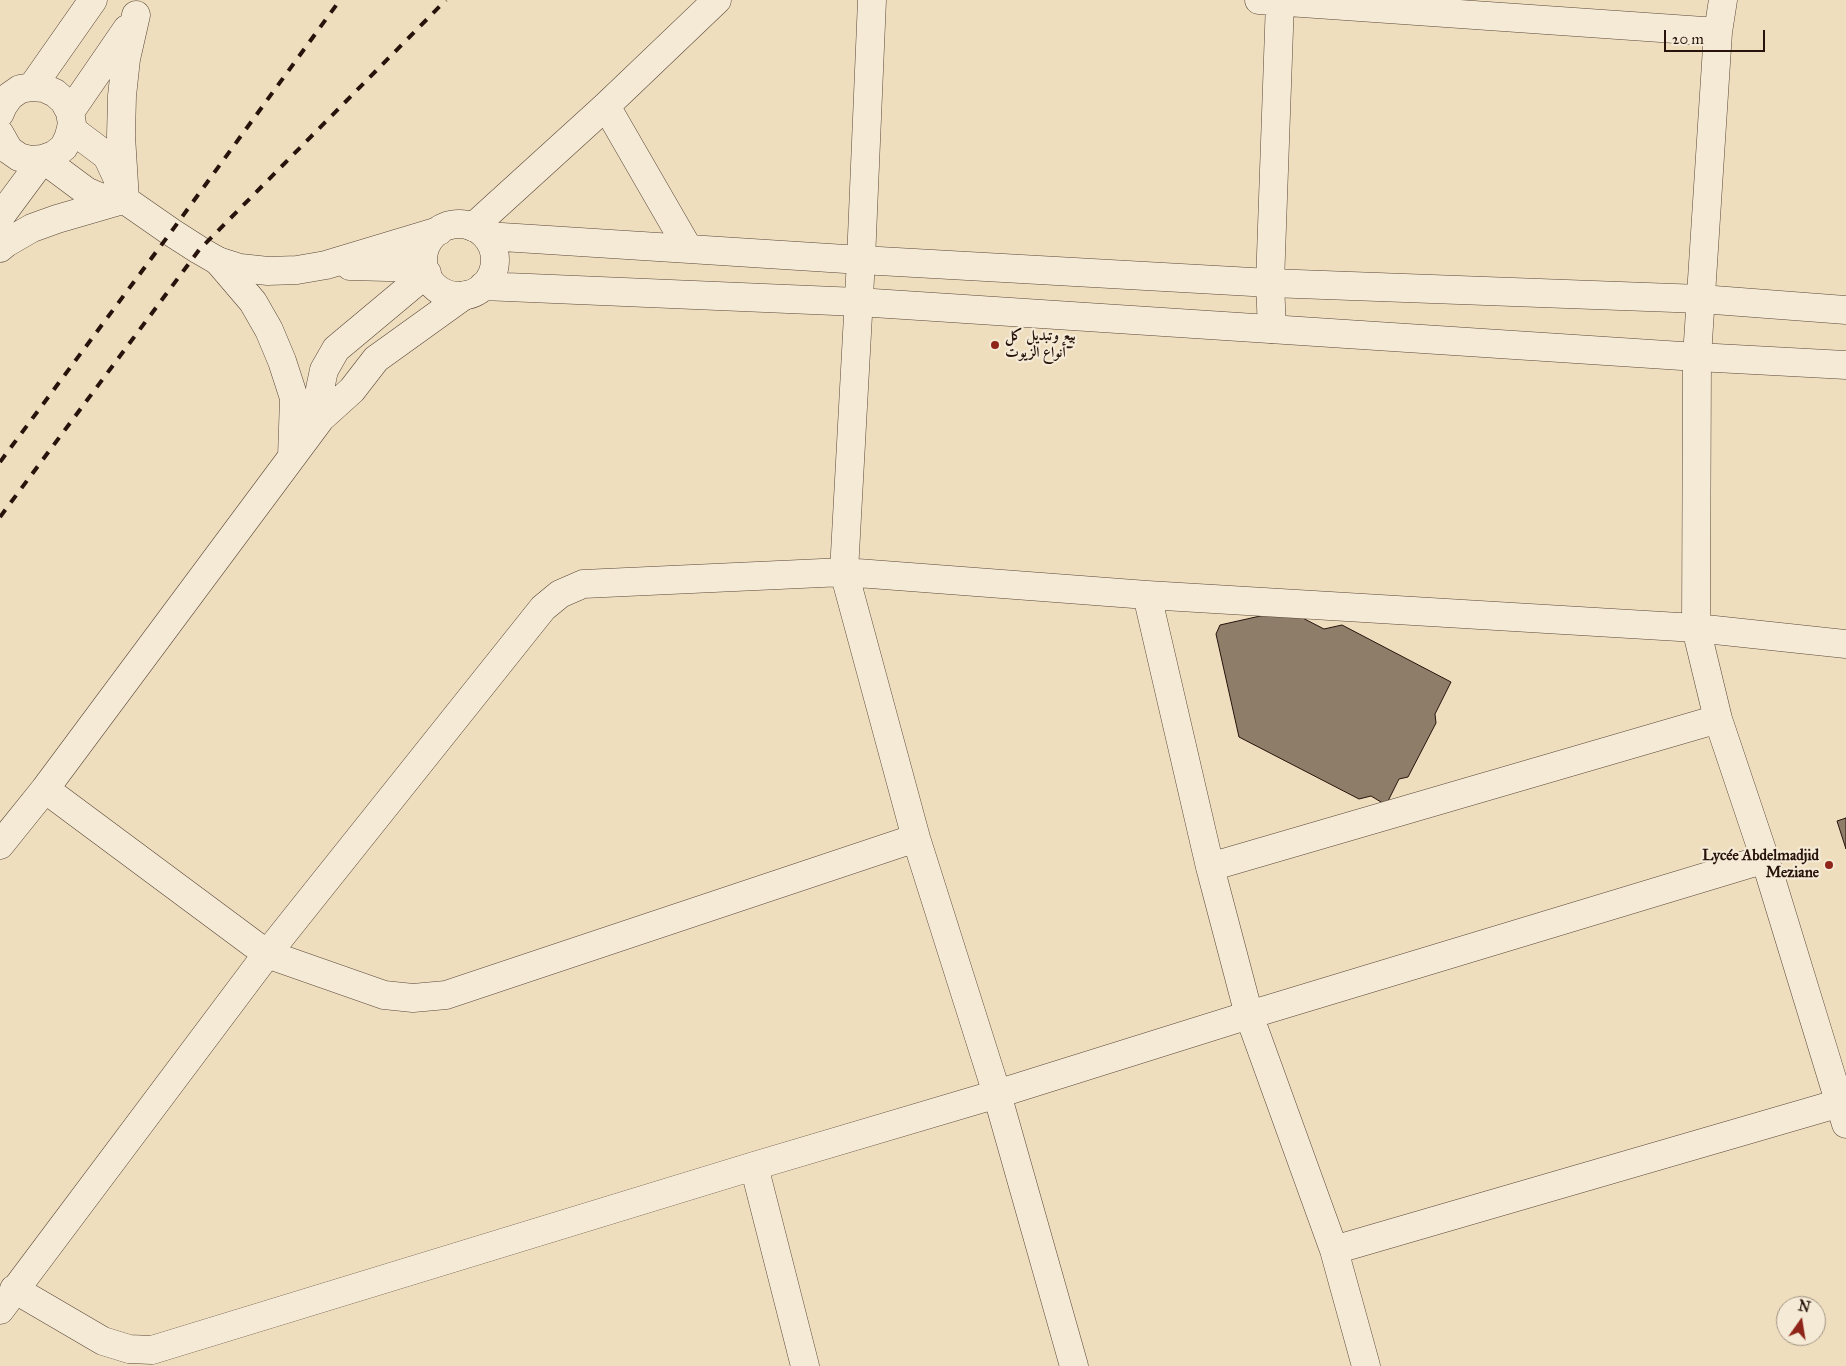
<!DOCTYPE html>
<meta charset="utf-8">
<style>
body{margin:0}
#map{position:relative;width:1846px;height:1366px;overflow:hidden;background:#eedebe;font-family:"IM FELL Great Primer",serif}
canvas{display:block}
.north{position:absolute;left:1776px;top:1296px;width:50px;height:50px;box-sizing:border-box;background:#f4ead5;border:1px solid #a29485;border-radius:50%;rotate:13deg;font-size:14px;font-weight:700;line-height:20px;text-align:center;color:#27130c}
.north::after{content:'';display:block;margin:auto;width:18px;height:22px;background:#8f2418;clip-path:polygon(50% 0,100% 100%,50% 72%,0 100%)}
.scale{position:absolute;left:1664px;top:30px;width:101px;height:22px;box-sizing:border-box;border:2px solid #27130c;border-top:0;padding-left:6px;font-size:15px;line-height:18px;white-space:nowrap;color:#27130c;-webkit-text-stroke:4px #f4ead5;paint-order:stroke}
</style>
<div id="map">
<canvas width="1846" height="1366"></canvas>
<div class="north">N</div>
<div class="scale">20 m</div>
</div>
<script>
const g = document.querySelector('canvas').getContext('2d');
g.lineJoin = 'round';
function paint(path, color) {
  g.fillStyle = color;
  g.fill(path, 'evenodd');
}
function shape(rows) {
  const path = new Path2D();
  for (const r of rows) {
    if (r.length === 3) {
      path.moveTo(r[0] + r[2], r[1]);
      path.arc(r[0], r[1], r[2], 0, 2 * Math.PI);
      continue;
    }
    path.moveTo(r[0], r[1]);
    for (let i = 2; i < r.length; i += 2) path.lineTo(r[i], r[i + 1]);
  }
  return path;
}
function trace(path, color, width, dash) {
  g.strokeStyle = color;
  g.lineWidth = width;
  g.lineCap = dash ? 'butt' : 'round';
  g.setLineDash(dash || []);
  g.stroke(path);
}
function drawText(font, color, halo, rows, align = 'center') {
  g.font = font + ' "IM FELL Great Primer",Amiri,serif';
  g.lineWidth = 4.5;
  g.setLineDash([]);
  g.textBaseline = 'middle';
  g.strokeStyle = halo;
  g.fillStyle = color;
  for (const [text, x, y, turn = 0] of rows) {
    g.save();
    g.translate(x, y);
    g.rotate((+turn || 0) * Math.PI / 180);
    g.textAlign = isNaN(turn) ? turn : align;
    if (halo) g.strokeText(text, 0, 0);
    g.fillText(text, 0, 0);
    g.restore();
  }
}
const building = shape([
 [1287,610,1324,629,1342,625,1451,682,1435,714,1436,723,1408,777,1399,779,1386,805,1371,796,1359,799,1239,737,1216,634,1220,625,1287,610],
 [1846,818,1846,849,1837,821,1846,818]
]);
paint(building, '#8e7d69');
trace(building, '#27130c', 1);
const minor = shape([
 [872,0,861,260,844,572,916,838,997,1094,1074,1366],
 [1259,0,1718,32],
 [1723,0,1718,32,1697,357,1696,628,1718,719,1765,859,1846,1124],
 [606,106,688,248],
 [473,227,606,106,717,0],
 [218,261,253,302,269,330,282,361,294,398,292,457],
 [1272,329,1270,283,1280,1],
 [321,418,320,389,324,370,336,349,427,273],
 [1147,595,1210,867,1249,1015,1334,1250,1366,1366],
 [45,789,267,954,384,995,413,998,446,995,916,838],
 [0,845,45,789,321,418,352,390,376,359,465,295],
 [1210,867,1718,719],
 [754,1166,805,1366],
 [1334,1250,1840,1103],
 [14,1289,103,1341,129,1349,152,1350,754,1166,997,1094,1249,1015,1765,859],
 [0,1310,267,954,543,608,560,594,583,584,844,572,1147,595,1696,628,1846,644]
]);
const tertiary = shape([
 [32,87,93,0],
 [70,112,127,29],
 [0,113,3,106,10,96,20,89,32,87,44,88,55,93,64,101,70,112,72,124,69,136,64,147,54,155,43,159,30,160,19,157,9,150,0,134],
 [71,129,107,156,120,184],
 [125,200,121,136,122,96,126,59,136,15],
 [0,217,43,159,86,191,100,197,125,200,171,232,199,250,218,261,240,268,268,271,297,270,326,265,439,231],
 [459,260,36],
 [486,236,861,260,1270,283,1701,299,1846,310],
 [0,248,6,243,32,228,57,219,119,201],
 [350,266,424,268],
 [483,286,858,302,1697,357,1846,365]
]);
trace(minor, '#594638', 29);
trace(tertiary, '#594638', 29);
trace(minor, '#f4ead5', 28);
trace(tertiary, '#f4ead5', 28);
trace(shape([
 [0,462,171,232,340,0],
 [0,517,199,250,446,0]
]), '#27130c', 4, [9, 9]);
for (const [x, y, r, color] of [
 [995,345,5,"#8f2418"],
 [1829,865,5,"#8f2418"]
]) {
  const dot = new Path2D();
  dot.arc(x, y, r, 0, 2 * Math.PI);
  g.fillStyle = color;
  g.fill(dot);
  trace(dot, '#f4ead5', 2);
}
drawText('bold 15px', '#27130c', '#f4ead5', [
 ["بيع وتبديل كل",1005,336],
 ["أنواع الزيوت",1005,353],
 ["Lycée Abdelmadjid",1819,856,"right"],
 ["Meziane",1819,873,"right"]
], 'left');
</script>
